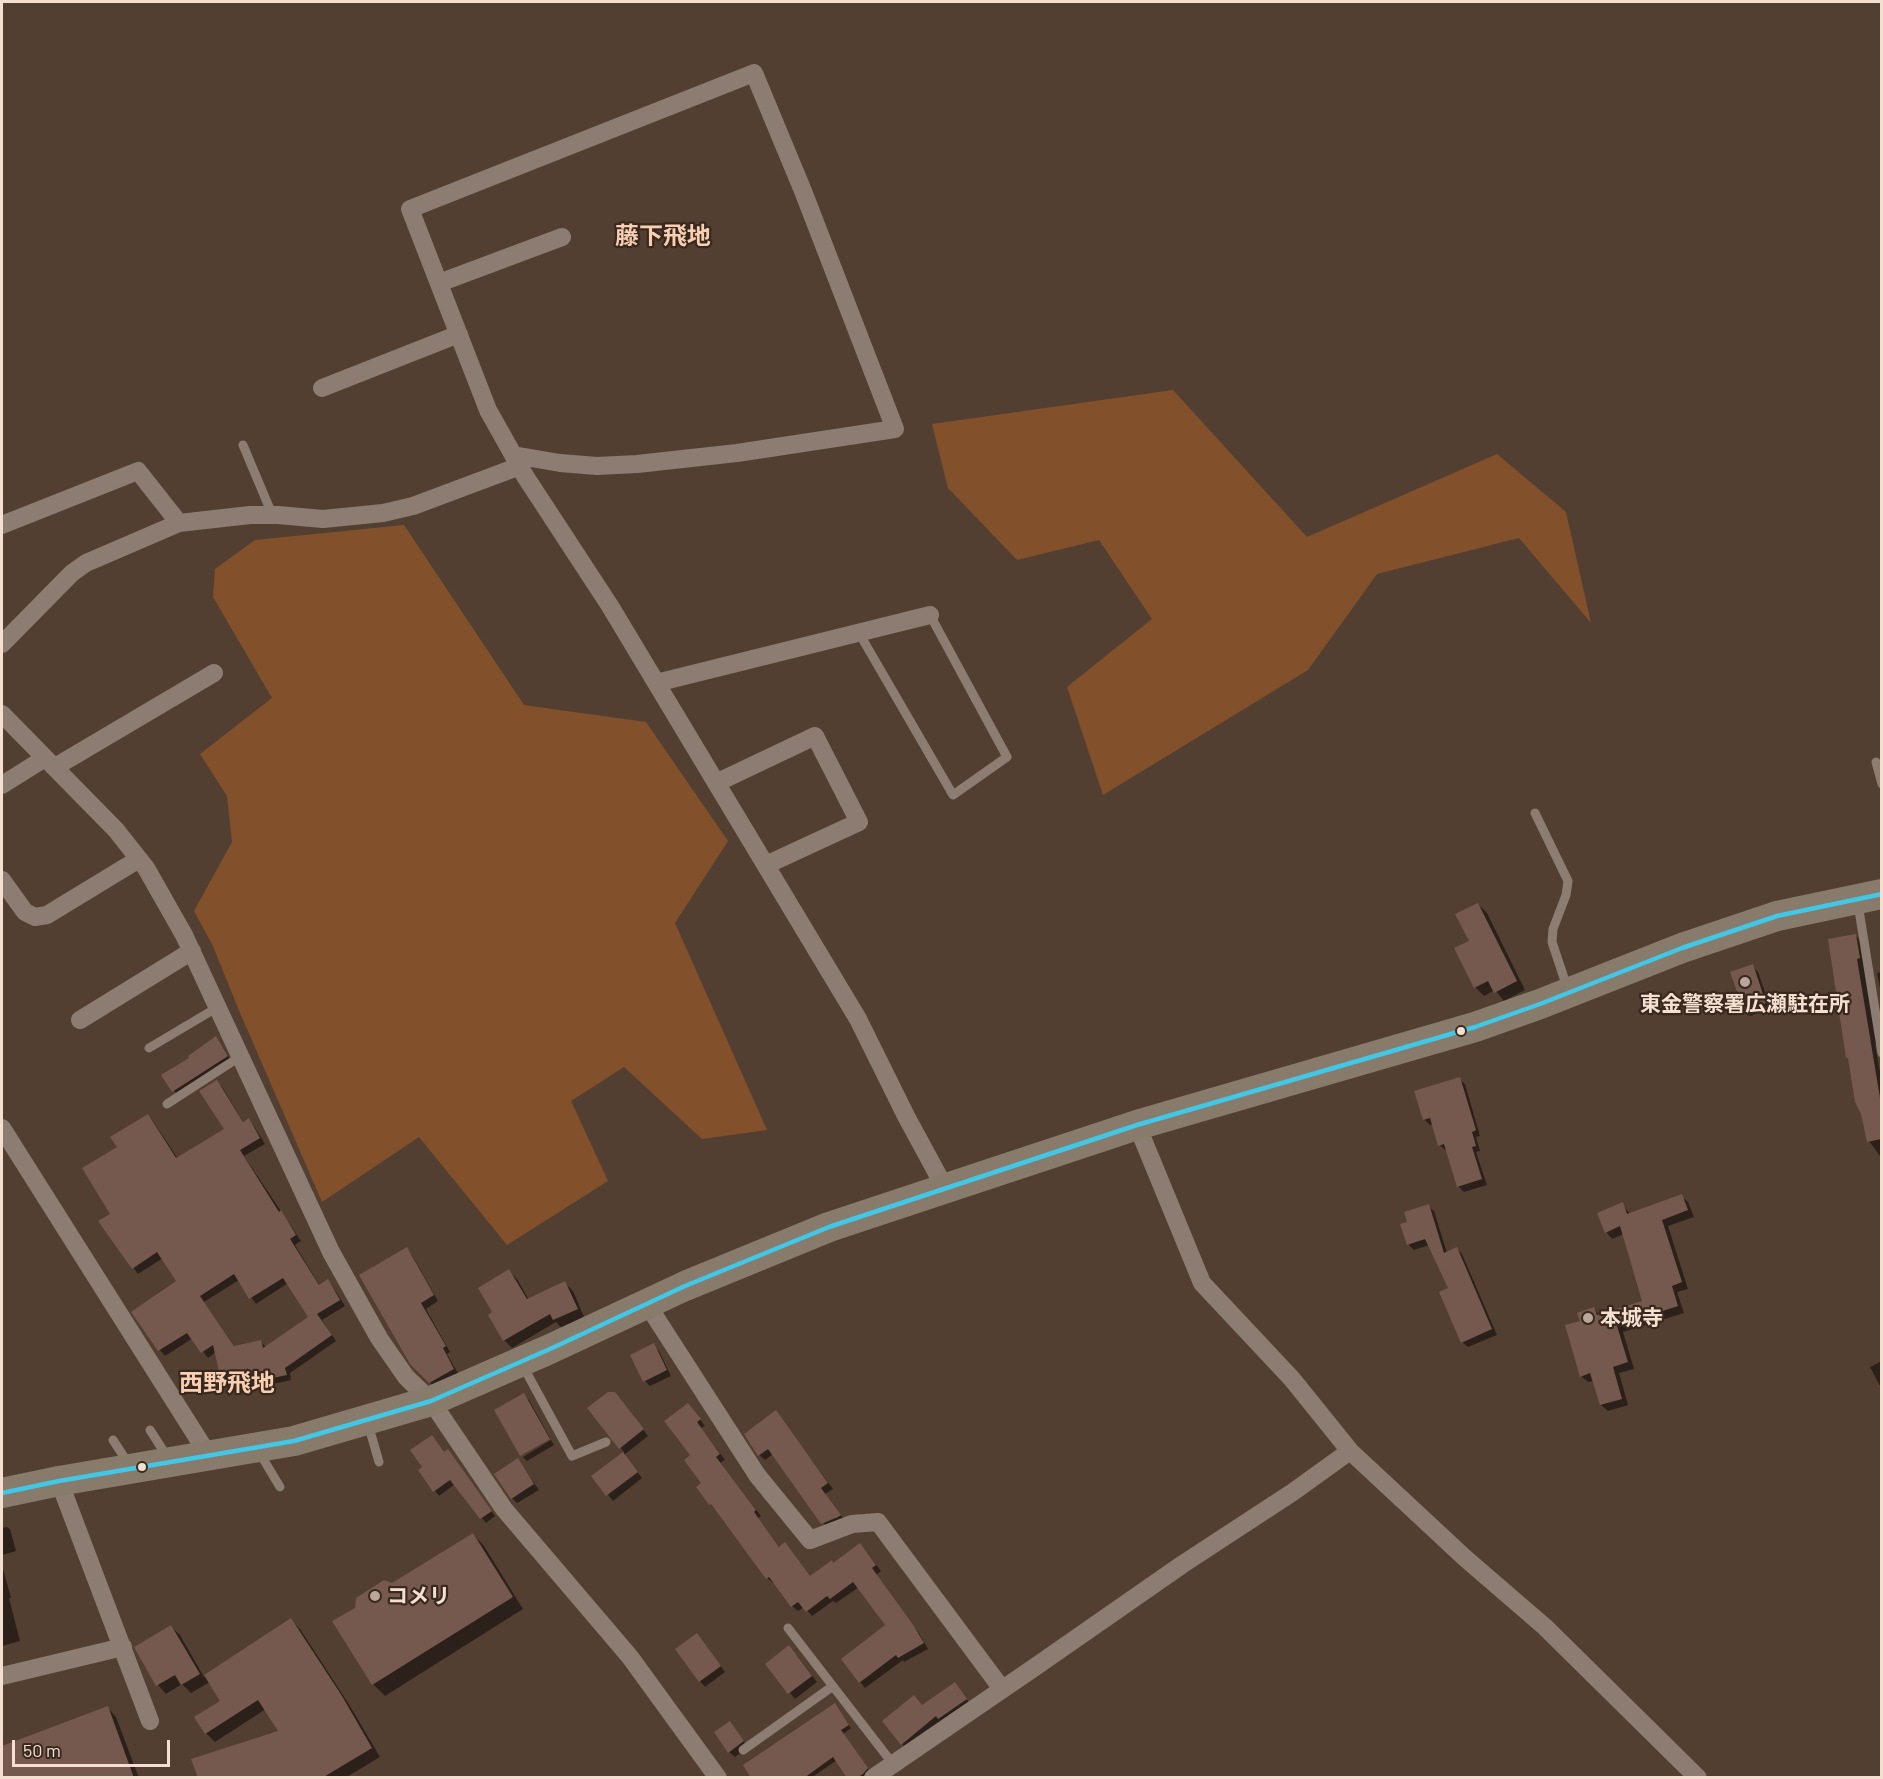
<!DOCTYPE html>
<meta charset="utf-8">
<style>
body{margin:0}
#map{position:relative;width:1883px;height:1779px;overflow:hidden;background:#523f31;font-family:Barlow,sans-serif}
canvas{display:block}
.frame{position:absolute;inset:0;border:3px solid #f4dfd1;pointer-events:none}
.scale{position:absolute;left:12px;top:1740px;width:158px;height:27px;box-sizing:border-box;border:3px solid #f4dfd1;border-top:0;padding-left:8px;font-size:18px;line-height:21px;white-space:nowrap;color:#f4dfd1;-webkit-text-stroke:4px #38281d;paint-order:stroke}
</style>
<div id="map">
<canvas width="1883" height="1779"></canvas>
<div class="frame"></div>
<div class="scale">50 m</div>
</div>
<script>
const g = document.querySelector('canvas').getContext('2d');
g.lineJoin = 'round';
function paint(path, color) {
  g.fillStyle = color;
  g.fill(path, 'evenodd');
}
function shape(rows) {
  const path = new Path2D();
  for (const r of rows) {
    path.moveTo(r[0], r[1]);
    for (let i = 2; i < r.length; i += 2) path.lineTo(r[i], r[i + 1]);
  }
  return path;
}
function trace(path, color, width, dash) {
  g.strokeStyle = color;
  g.lineWidth = width;
  g.lineCap = dash ? 'butt' : 'round';
  g.setLineDash(dash || []);
  g.stroke(path);
}
function drawText(font, color, halo, rows, align = 'center') {
  g.font = font + ' Barlow,"Noto Sans JP",sans-serif';
  g.lineWidth = 4.5;
  g.setLineDash([]);
  g.textBaseline = 'middle';
  g.strokeStyle = halo;
  g.fillStyle = color;
  for (const [text, x, y, turn = 0] of rows) {
    g.save();
    g.translate(x, y);
    g.rotate((+turn || 0) * Math.PI / 180);
    g.textAlign = isNaN(turn) ? turn : align;
    if (halo) g.strokeText(text, 0, 0);
    g.fillText(text, 0, 0);
    g.restore();
  }
}
paint(shape([
 [1173,390,1307,537,1497,454,1566,512,1591,623,1519,538,1377,574,1308,670,1103,795,1067,687,1152,619,1099,540,1017,560,948,488,932,424],
 [404,525,524,705,646,722,728,841,675,923,767,1130,702,1139,624,1067,571,1101,608,1181,507,1245,419,1137,322,1202,238,1008,213,946,194,911,232,842,227,796,200,754,272,698,213,597,215,569,255,540]
]), '#82512b');
paint(shape([
 [1478,904,1487,913,1525,990,1504,1001,1495,990,1484,996,1475,987,1471,942],
 [1856,936,1861,941,1878,1044,1875,1044,1882,1083,1882,1164,1880,1156,1869,1141,1850,1060,1847,1057],
 [1752,966,1758,972,1771,1009,1750,1016,1745,1011],
 [1882,972,1882,998,1877,973],
 [216,1038,221,1044,232,1062,179,1097,163,1076,191,1058],
 [1459,1079,1465,1084,1480,1136,1476,1137,1480,1151,1476,1152,1487,1185,1464,1192,1458,1186,1447,1150,1445,1150,1440,1145,1433,1124,1430,1125,1424,1119],
 [217,1082,222,1087,244,1123,249,1120,254,1126,265,1144,244,1156,301,1241,295,1245,320,1286,328,1281,333,1287,345,1306,322,1320,336,1341,290,1373,291,1380,255,1388,251,1385,229,1389,223,1384,216,1352,208,1358,193,1338,165,1356,160,1350,133,1312,178,1282,163,1258,138,1274,100,1222,112,1214,119,1148,148,1115,153,1121,178,1159,226,1129],
 [239,1280,256,1304,288,1283,310,1318,267,1348,261,1342,235,1347,204,1302],
 [1681,1196,1688,1202,1694,1217,1668,1226,1688,1289,1677,1292,1684,1313,1623,1332,1634,1369,1619,1373,1628,1405,1608,1411,1601,1405,1594,1381,1588,1382,1581,1376,1581,1322,1594,1309,1601,1316,1644,1302,1624,1234,1612,1239,1606,1232,1622,1204,1630,1214],
 [1428,1206,1434,1211,1447,1253,1457,1249,1462,1254,1497,1335,1468,1347,1462,1342,1450,1289,1429,1245,1414,1250,1408,1244,1409,1223],
 [407,1249,412,1255,438,1301,426,1309,450,1352,447,1354,459,1375,435,1388,412,1363],
 [509,1271,517,1279,529,1300,565,1283,573,1291,584,1317,562,1328,556,1322,512,1348,504,1340,494,1313],
 [653,1345,659,1351,671,1376,650,1386,645,1381],
 [1882,1361,1882,1390,1870,1367],
 [523,1395,529,1400,550,1438,521,1455],
 [620,1399,648,1436,624,1455,642,1478,613,1501,593,1476,624,1452,589,1409],
 [693,1410,705,1426,701,1428,725,1460,720,1463,761,1516,758,1518,780,1548,811,1578,833,1564,865,1550,881,1571,876,1575,919,1633,928,1649,904,1662,903,1660,865,1688,860,1682,843,1659,887,1625,859,1587,836,1603,833,1601,812,1616,804,1607,798,1611,792,1606,774,1582,773,1583,767,1578,711,1504,692,1456],
 [776,1412,833,1489,825,1494,845,1521,828,1529,773,1454,765,1460,759,1455],
 [551,1440,554,1445,527,1461,523,1457],
 [448,1451,495,1516,486,1523,455,1484,439,1496,420,1471],
 [518,1460,539,1490,517,1503,512,1498],
 [7,1527,10,1529,16,1551,2,1555,2,1528],
 [473,1534,484,1546,523,1609,385,1696,373,1684,393,1585],
 [2,1565,11,1598,9,1598,20,1641,2,1646],
 [291,1620,300,1629,350,1706,380,1757,345,1778,200,1778,281,1732,266,1709,215,1742,206,1733,222,1701,210,1682,191,1693,182,1684,166,1694,158,1685,171,1627,180,1635,204,1677],
 [697,1635,725,1672,705,1687,700,1681],
 [795,1653,817,1682,795,1699,767,1664],
 [955,1684,971,1705,907,1749,902,1744,923,1706],
 [108,1708,116,1717,139,1778,2,1778,2,1748],
 [838,1708,851,1728,843,1734,870,1772,863,1778,849,1778,837,1760,811,1778,753,1778],
 [730,1723,748,1747,735,1757,729,1752]
]), '#0007');
paint(shape([
 [1478,903,1517,981,1494,993,1488,981,1474,988,1454,948,1469,941,1455,914],
 [1856,934,1860,958,1857,959,1881,1104,1881,1139,1867,1142,1861,1114,1855,1102,1848,1058,1846,1058,1828,939],
 [1753,964,1766,1003,1744,1011,1730,972],
 [216,1036,228,1056,172,1092,161,1075,189,1058,188,1056],
 [1460,1077,1476,1130,1472,1132,1476,1146,1472,1147,1482,1179,1457,1187,1444,1144,1438,1146,1430,1118,1423,1120,1414,1091],
 [217,1080,243,1122,249,1118,260,1138,240,1150,279,1212,281,1210,296,1235,290,1239,319,1285,328,1279,340,1300,317,1314,332,1335,285,1368,287,1375,248,1383,247,1379,222,1385,213,1345,201,1353,187,1333,158,1351,131,1312,176,1281,157,1252,132,1269,98,1221,110,1214,82,1168,117,1147,110,1137,148,1114,176,1158,224,1129,199,1091],
 [234,1274,249,1299,283,1278,308,1317,263,1348,261,1340,234,1346,200,1296],
 [1682,1194,1688,1210,1662,1220,1682,1282,1672,1286,1678,1306,1617,1326,1628,1362,1613,1367,1622,1399,1600,1405,1590,1373,1580,1377,1565,1325,1580,1321,1577,1313,1594,1307,1597,1315,1642,1301,1620,1226,1605,1233,1597,1213,1623,1202,1627,1214],
 [1429,1204,1444,1253,1457,1247,1492,1329,1461,1343,1439,1292,1448,1288,1425,1239,1407,1245,1400,1224,1407,1222,1404,1212],
 [407,1247,434,1295,421,1303,446,1346,443,1348,454,1369,429,1383,410,1364,359,1275],
 [509,1269,527,1299,565,1281,578,1309,553,1320,550,1314,503,1341,488,1315,492,1312,478,1288],
 [654,1343,667,1370,643,1382,630,1355],
 [608,1392,615,1392,644,1429,619,1449,587,1408],
 [524,1393,550,1439,520,1456,494,1410],
 [688,1403,701,1419,697,1422,720,1454,716,1457,756,1510,754,1512,779,1547,785,1542,810,1576,832,1560,833,1563,860,1543,876,1565,872,1568,914,1626,924,1643,898,1658,896,1655,859,1683,841,1659,885,1625,853,1582,830,1599,827,1596,806,1612,798,1602,791,1607,769,1577,766,1579,711,1504,709,1505,696,1487,701,1483,684,1460,690,1455,664,1421],
 [776,1410,828,1483,821,1488,841,1515,838,1517,821,1524,768,1449,758,1456,744,1434],
 [432,1435,444,1452,448,1449,492,1511,480,1519,450,1480,433,1492,418,1470,422,1467,410,1450],
 [623,1452,638,1472,606,1496,591,1476],
 [518,1458,534,1484,511,1499,494,1474],
 [473,1533,513,1597,372,1685,332,1621,355,1608,356,1598,384,1580,392,1583],
 [291,1618,342,1696,372,1748,322,1778,198,1778,191,1759,278,1731,258,1700,205,1734,194,1717,220,1701,204,1675],
 [171,1625,200,1674,181,1685,175,1675,156,1686,134,1647],
 [697,1633,721,1666,699,1682,675,1649],
 [789,1645,812,1676,788,1694,765,1664],
 [955,1682,967,1699,938,1719,936,1716,901,1745,882,1721,914,1695,922,1705],
 [835,1703,849,1725,841,1730,868,1768,863,1774,857,1778,847,1778,833,1757,804,1778,751,1778,743,1765],
 [108,1706,134,1778,2,1778,2,1746],
 [730,1721,744,1741,728,1753,714,1732]
]), '#76594e');
trace(shape([
 [243,445,272,514],
 [859,633,953,795,1007,757,930,615],
 [1876,762,1882,784],
 [1535,813,1568,881,1566,895,1553,929,1552,942,1568,990],
 [1858,904,1882,1053],
 [149,1048,218,1007],
 [167,1104,241,1056],
 [523,1366,572,1456,606,1442],
 [368,1424,379,1462],
 [150,1430,168,1458],
 [113,1440,128,1463],
 [259,1452,280,1487],
 [788,1628,893,1764],
 [743,1750,833,1686]
]), '#8c7c72', 9);
trace(shape([
 [439,283,562,237],
 [322,388,459,334],
 [513,455,560,463,597,466,637,464,737,453,895,429,803,191,754,73,410,209,488,410,525,476,610,606,858,1019,906,1116,945,1188],
 [2,525,138,471,179,523],
 [2,644,72,573,86,563,179,523,250,515,278,515,323,519,383,513,413,506,520,466],
 [656,683,930,615],
 [2,714,116,830,146,868,184,935,331,1252,379,1338,406,1377,431,1401,504,1509,630,1657,718,1778],
 [55,767,214,673],
 [716,783,815,736,859,822,766,865],
 [2,785,45,758],
 [2,880,25,912,35,917,47,915,139,859],
 [80,1020,192,951],
 [1137,1125,1202,1283,1292,1379,1350,1451,1465,1558,1545,1627,1698,1778],
 [2,1128,209,1456],
 [647,1304,757,1475,810,1540,852,1524,878,1522,1002,1689],
 [59,1481,150,1721],
 [2,1676,123,1647],
 [873,1778,1035,1667,1183,1564,1293,1492,1350,1451]
]), '#8c7c72', 18);
trace(shape([
 [2,1493,59,1481,294,1441,431,1401,550,1349,685,1286,829,1227,1137,1125,1475,1027,1540,1004,1682,948,1777,916,1882,894]
]), '#887b6c', 30);
trace(shape([
 [2,1493,59,1481,294,1441,431,1401,550,1349,685,1286,829,1227,1137,1125,1475,1027,1540,1004,1682,948,1777,916,1882,894]
]), '#40c8e6', 4.5);
for (const [x, y, r, color] of [
 [1745,982,6,"#bba799"],
 [1461,1031,5,"#f4dfd1"],
 [1588,1318,6,"#bba799"],
 [142,1467,5,"#f4dfd1"],
 [375,1596,6,"#bba799"]
]) {
  const dot = new Path2D();
  dot.arc(x, y, r, 0, 2 * Math.PI);
  g.fillStyle = color;
  g.fill(dot);
  trace(dot, '#38281d', 2);
}
drawText('bold 21px', '#f4dfd1', '#38281d', [
 ["東金警察署広瀬駐在所",1745,1004,"center"],
 ["本城寺",1600,1318],
 ["コメリ",387,1596]
], 'left');
drawText('bold 24px', '#f8cfb2', '#38281d', [
 ["藤下飛地",663,236],
 ["西野飛地",227,1383]
]);
</script>
